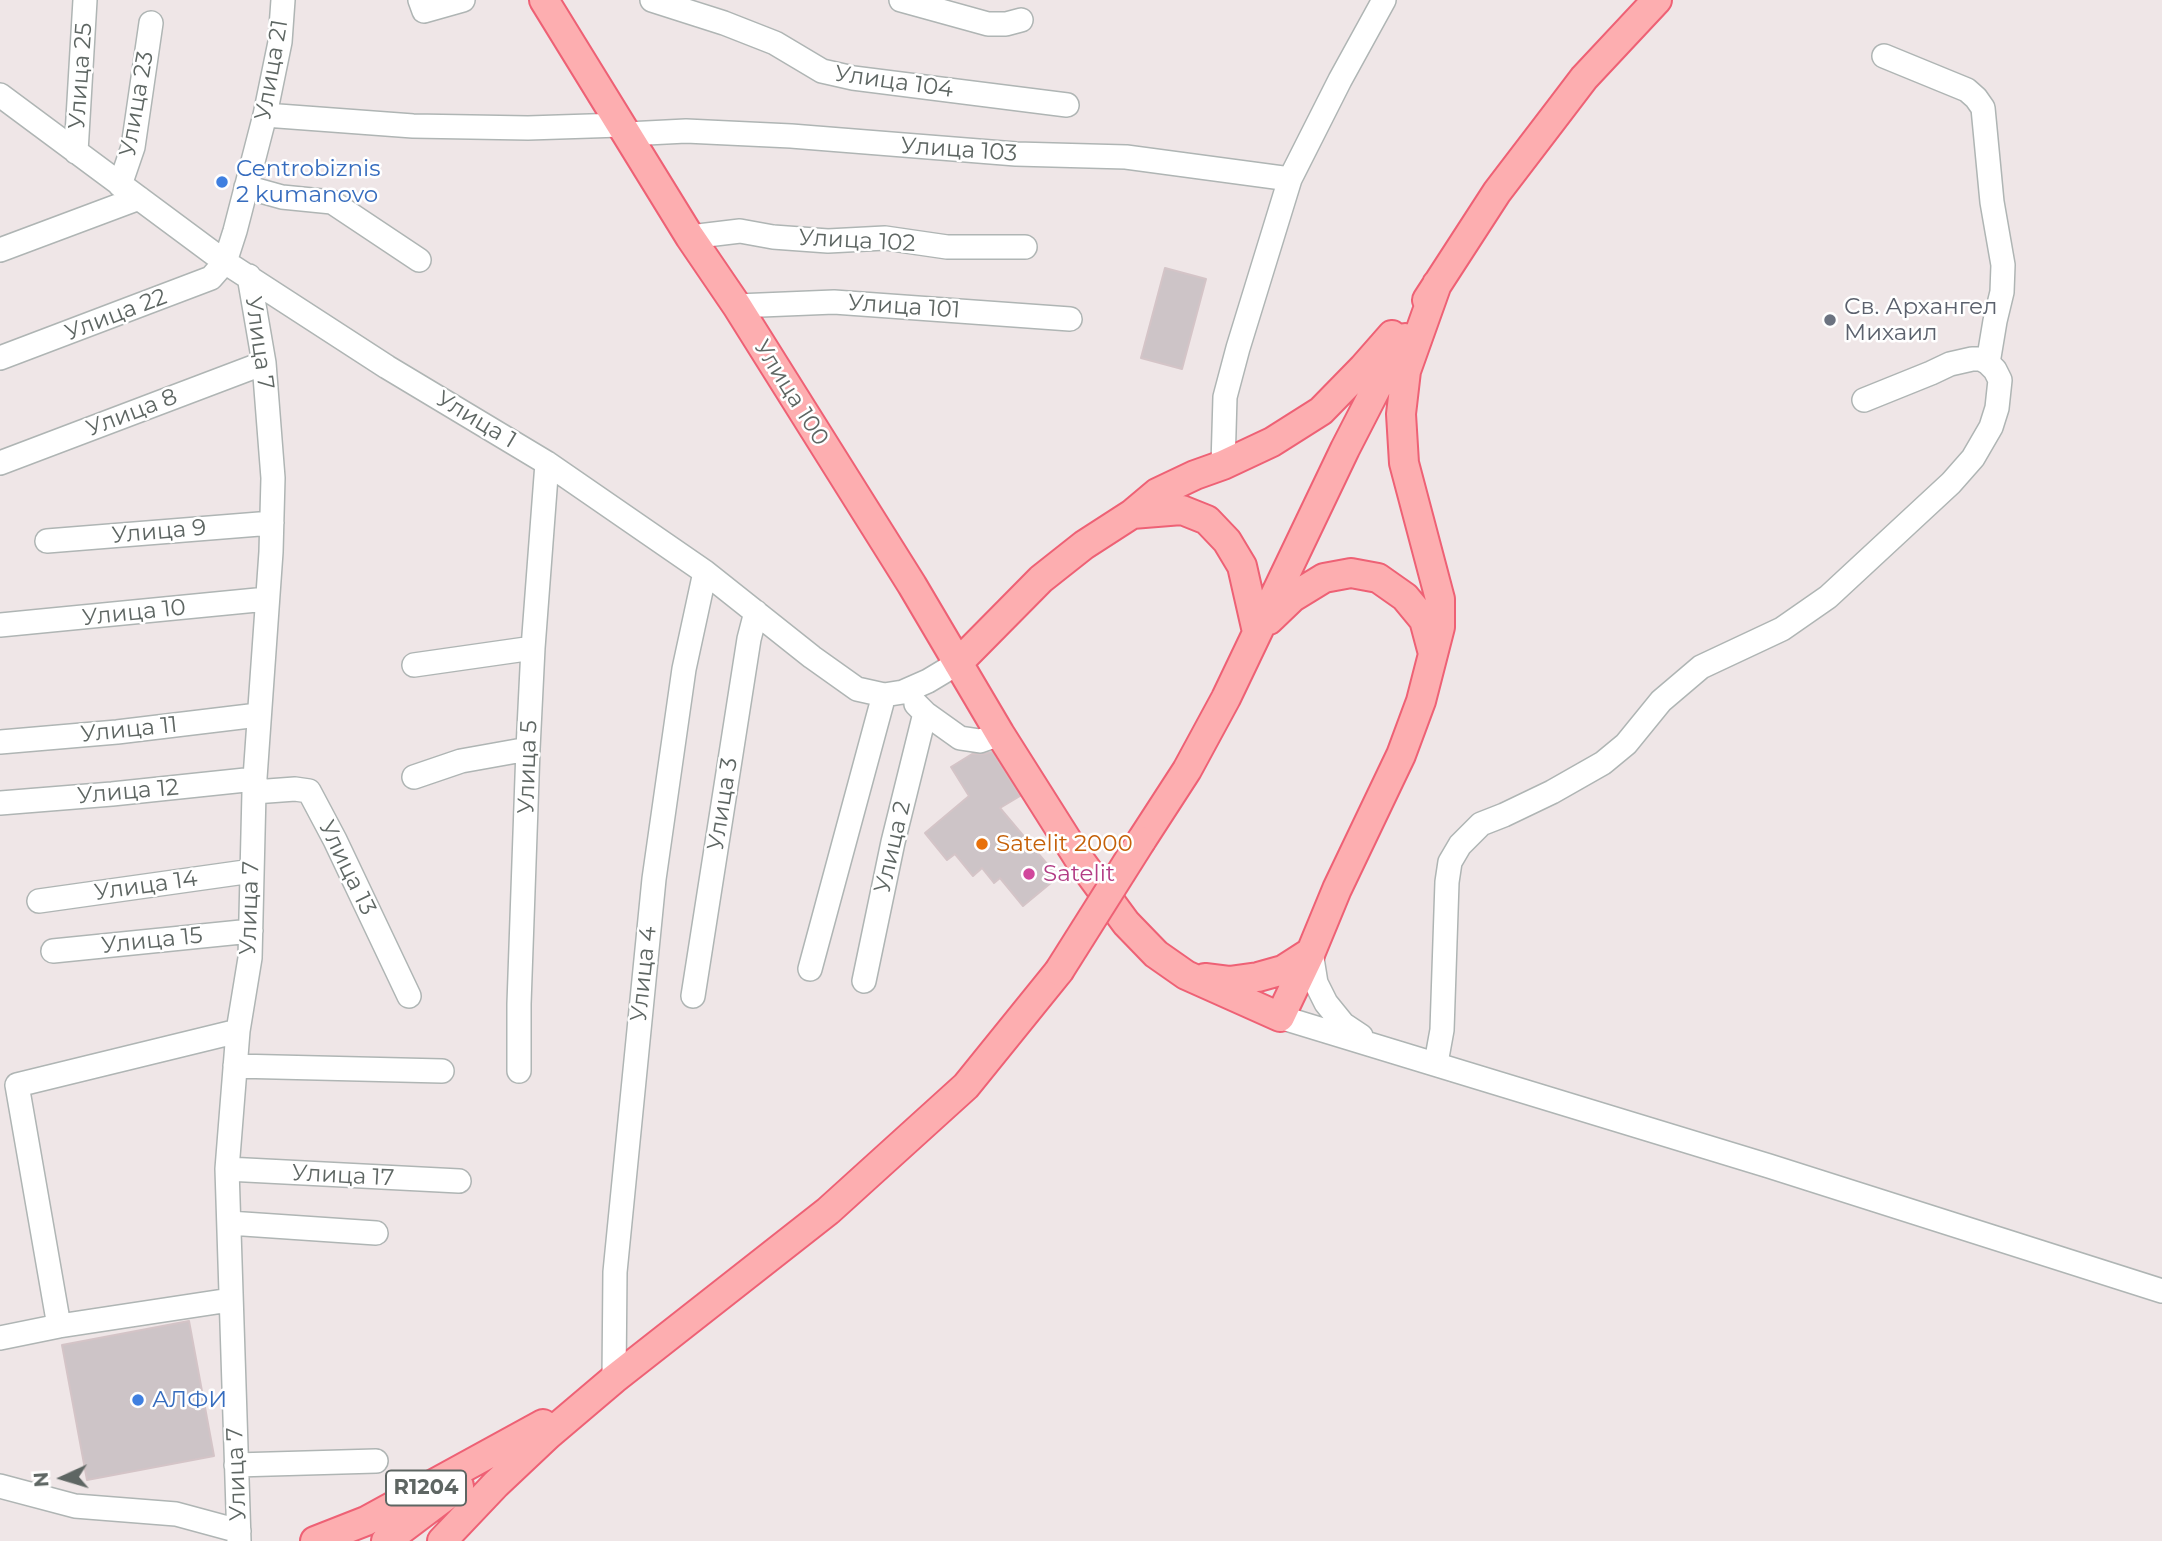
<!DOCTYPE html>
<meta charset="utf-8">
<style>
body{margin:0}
#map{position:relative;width:2162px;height:1541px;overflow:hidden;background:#efe6e7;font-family:Montserrat,sans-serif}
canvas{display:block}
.north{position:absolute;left:28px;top:1443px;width:70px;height:70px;-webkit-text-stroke:5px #fff;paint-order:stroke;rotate:266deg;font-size:19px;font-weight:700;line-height:28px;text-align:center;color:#5e6663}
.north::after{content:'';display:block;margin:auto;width:24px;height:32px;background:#5e6663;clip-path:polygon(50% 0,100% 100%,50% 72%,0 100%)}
</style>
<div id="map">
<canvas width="2162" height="1541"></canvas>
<div class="north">N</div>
</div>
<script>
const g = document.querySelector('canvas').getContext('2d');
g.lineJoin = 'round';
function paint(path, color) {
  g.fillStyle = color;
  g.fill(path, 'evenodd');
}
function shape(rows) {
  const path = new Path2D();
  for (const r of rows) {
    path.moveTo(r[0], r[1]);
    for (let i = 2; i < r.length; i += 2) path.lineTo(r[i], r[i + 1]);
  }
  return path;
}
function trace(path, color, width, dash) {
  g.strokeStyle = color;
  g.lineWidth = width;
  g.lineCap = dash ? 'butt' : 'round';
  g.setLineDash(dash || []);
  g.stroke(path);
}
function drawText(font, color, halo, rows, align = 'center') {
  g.font = font + ' Montserrat,sans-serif';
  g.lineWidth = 5;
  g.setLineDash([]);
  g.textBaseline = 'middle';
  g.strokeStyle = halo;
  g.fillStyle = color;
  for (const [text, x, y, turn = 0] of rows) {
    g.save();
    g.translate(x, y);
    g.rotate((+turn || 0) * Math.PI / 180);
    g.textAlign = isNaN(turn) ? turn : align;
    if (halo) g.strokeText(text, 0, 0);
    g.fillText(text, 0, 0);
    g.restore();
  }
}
const building = shape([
 [1165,268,1206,279,1182,369,1141,358,1165,268],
 [992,752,1020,796,1000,808,1058,877,1023,906,1000,878,994,883,982,868,973,876,955,854,947,860,925,833,969,796,951,767,972,754,984,754,992,752],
 [189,1321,214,1456,87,1480,62,1345,189,1321]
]);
paint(building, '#cdc4c7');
trace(building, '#d4c4c7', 2);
const minor = shape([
 [420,0,424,11,463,0],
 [652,0,724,23,775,43,822,71,853,78,1067,105],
 [901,0,988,24,1006,24,1021,20],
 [1884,56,1967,90,1976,98,1983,108,1992,202,2003,265,2002,292,1995,321,1988,363],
 [0,95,225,262,387,367,547,463,705,572,812,657,857,689,884,695,903,692,928,681,958,663],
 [265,115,413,126,528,128,621,125],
 [627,134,686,131,791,136,1016,154,1126,157,1290,179],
 [76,152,85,0],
 [120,185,133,147,151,23],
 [246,187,282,197,332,202,419,260],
 [690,237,740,231,773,237,828,241,885,238,947,247,1025,247],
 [0,250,139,198],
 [737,306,834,302,1070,319],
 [0,358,211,278,225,262,235,231,265,115,280,42,283,0],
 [0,463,264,363],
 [1223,465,1225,397,1238,348,1290,179,1340,80,1384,0],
 [47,541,272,523],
 [0,625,267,599],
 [414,665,533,648],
 [916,704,925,713,960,738,980,741,1000,734],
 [0,742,117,732,258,715],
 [414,777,461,761,528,749],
 [254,792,295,789,309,791,335,840,409,996],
 [0,803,112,794,255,779],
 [39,901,252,871],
 [53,951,251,931],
 [1311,952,1316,983,1326,1003,1343,1024,1361,1036],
 [810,969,884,695],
 [864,981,893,842,925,713],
 [693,996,749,639,756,612],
 [1280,1017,1769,1166,2162,1291],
 [1436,1063,1442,1030,1447,882,1450,862,1460,845,1481,824,1504,815,1552,792,1603,763,1626,744,1661,701,1701,667,1782,629,1828,597,1951,483,1973,458,1991,427,1997,408,2000,380,1995,370,1988,363,1981,359,1972,359,1950,364,1931,373,1864,400],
 [235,1066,442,1071],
 [519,1071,519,1004,528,749,533,648,547,463],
 [227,1169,459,1181],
 [229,1223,376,1233],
 [59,1326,17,1085,238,1031],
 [0,1338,59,1326,230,1300],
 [614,1379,615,1272,654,879,684,669,705,572],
 [236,1465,376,1461],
 [0,1486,75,1506,176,1514,239,1531],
 [239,1541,227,1169,238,1031,250,958,254,792,271,552,273,478,264,363,249,276]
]);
const major = shape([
 [544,0,690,237,737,306,912,585,1000,734,1079,859,1126,923,1156,954,1186,975,1280,1017,1311,952,1337,889,1401,755,1421,701,1440,627,1440,599,1404,463,1401,414,1406,371,1437,284],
 [1427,300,1497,192,1565,103,1584,78,1657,0],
 [1132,514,1182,510,1207,520,1227,541,1242,566,1257,632],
 [1269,620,1293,597,1324,578,1351,573,1378,578,1405,597,1424,620,1432,650],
 [958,663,1041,579,1084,545,1132,514,1157,493,1195,475,1223,465,1272,442,1321,411,1363,368,1392,335],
 [1141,841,1187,770,1226,698,1345,449,1381,379,1405,338],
 [1205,978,1229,981,1258,977,1283,970,1311,952],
 [315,1541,366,1521,543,1424],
 [386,1541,459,1486],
 [442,1541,496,1484,548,1435,614,1379,828,1211,966,1086,1059,971]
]);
trace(minor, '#afb5b4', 26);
trace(major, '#ee6175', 32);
trace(minor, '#fff', 23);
trace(major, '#fdaeb0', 28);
const majorBridge = shape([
 [1059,971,1141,841]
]);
trace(majorBridge, '#ee6175', 32, []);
trace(majorBridge, '#fdaeb0', 28);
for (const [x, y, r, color] of [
 [222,182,7,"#3f7fe0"],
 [1830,320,7,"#6b7280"],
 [982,844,7,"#e8710a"],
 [1029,874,7,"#d1479c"],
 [138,1400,7,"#3f7fe0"]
]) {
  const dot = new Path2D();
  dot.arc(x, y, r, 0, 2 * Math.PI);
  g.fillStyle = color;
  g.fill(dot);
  trace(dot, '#fff', 2.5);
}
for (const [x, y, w] of [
 [426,1488,80]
]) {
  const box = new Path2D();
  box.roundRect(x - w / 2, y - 17.5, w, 35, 5);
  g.fillStyle = '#fff';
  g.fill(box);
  trace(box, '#5e6663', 2);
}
drawText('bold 21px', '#5e6663', null, [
 ["R1204",426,1488]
]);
drawText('23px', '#5e6663', '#fff', [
 ["Улица 21",272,70,-80],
 ["Улица 25",81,76,-86],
 ["Улица 104",894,82,8],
 ["Улица 23",137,104,-80],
 ["Улица 103",959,150,4],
 ["Улица 102",857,241,3],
 ["Улица 101",904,307,4],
 ["Улица 22",116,315,-21],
 ["Улица 7",259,343,82],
 ["Улица 100",791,393,58],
 ["Улица 8",132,413,-21],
 ["Улица 1",476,420,31],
 ["Улица 9",159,532,-5],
 ["Улица 10",134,613,-6],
 ["Улица 11",129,730,-6],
 ["Улица 5",528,767,-88],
 ["Улица 12",128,792,-5],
 ["Улица 3",723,804,-81],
 ["Улица 2",893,847,-77],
 ["Улица 13",347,868,64],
 ["Улица 14",146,886,-8],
 ["Улица 7",250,908,-88],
 ["Улица 15",152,941,-6],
 ["Улица 4",644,974,-84],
 ["Улица 17",343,1176,3],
 ["Улица 7",237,1474,-92]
]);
drawText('23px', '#366cbe', '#fff', [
 ["Centrobiznis",236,169],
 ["2 kumanovo",236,195],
 ["АЛФИ",152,1400]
], 'left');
drawText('23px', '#5b616d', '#fff', [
 ["Св. Архангел",1844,307],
 ["Михаил",1844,333]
], 'left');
drawText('23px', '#c56008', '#fff', [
 ["Satelit 2000",996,844]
], 'left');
drawText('23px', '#b23c85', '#fff', [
 ["Satelit",1043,874]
], 'left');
</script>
